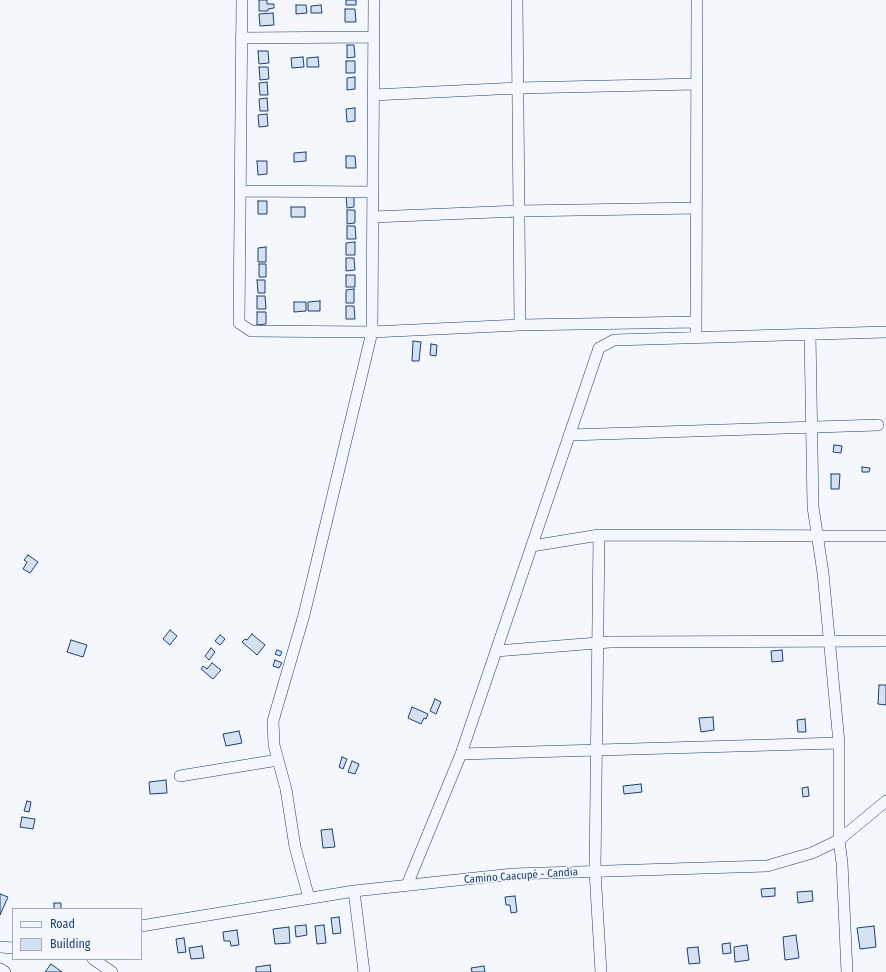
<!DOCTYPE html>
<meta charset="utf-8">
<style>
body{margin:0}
#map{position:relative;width:886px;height:972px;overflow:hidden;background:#f4f7fb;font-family:"Fira Sans Condensed",sans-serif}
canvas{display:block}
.legend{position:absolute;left:12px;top:908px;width:130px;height:52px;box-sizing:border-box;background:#f4f7fb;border:1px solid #9eadc5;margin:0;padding:5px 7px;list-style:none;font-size:12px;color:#1d3f73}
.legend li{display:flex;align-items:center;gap:8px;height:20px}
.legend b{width:20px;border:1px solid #9eadc5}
</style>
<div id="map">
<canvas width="886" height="972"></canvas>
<ul class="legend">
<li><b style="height:5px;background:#f4f7fb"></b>Road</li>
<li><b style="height:11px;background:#d5e0f0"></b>Building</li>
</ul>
</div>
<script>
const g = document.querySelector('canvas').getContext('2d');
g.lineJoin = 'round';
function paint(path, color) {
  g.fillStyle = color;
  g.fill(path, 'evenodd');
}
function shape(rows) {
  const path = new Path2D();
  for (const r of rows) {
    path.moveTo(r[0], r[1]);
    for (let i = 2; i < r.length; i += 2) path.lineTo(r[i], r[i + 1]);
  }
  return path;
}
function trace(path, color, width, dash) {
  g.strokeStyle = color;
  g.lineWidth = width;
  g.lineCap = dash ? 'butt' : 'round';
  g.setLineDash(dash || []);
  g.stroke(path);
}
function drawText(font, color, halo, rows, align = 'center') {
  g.font = font + ' "Fira Sans Condensed",sans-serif';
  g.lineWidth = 3;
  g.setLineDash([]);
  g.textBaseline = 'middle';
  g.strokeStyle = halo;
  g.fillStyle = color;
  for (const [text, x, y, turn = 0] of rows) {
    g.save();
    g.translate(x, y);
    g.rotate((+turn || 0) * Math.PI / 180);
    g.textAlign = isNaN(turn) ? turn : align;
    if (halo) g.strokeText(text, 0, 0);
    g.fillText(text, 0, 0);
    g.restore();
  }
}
const building = shape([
 [259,0,267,0,267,4,274,4,274,8,268,9,268,11,259,11,259,0],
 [346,0,356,0,356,5,346,5,346,0],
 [296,5,306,5,307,13,296,14,296,5],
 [321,5,322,13,311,13,311,6,321,5],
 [345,9,355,9,356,22,345,22,345,9],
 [273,13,274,25,260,26,259,14,273,13],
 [347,45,354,45,355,57,347,58,347,45],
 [258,51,268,51,269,63,259,64,258,51],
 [303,57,304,67,292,68,291,58,303,57],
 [318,57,319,67,307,67,307,58,318,57],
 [346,61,355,61,355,73,346,73,346,61],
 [259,67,268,67,269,79,260,80,259,67],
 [355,77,355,89,347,90,347,78,355,77],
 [267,82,268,95,260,95,259,83,267,82],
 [267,98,268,111,260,111,259,99,267,98],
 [355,108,355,121,347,122,346,109,355,108],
 [267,114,268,126,259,127,258,115,267,114],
 [306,152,306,161,294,162,294,153,306,152],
 [346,156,355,156,356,168,346,168,346,156],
 [257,161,267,161,267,174,258,175,257,161],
 [346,195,354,195,354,207,347,208,346,195],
 [258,201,267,201,267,214,258,214,258,201],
 [291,207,305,207,305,217,291,217,291,207],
 [347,210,355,210,355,223,347,224,347,210],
 [347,226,355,226,356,239,347,239,347,226],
 [355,242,355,255,346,255,346,243,355,242],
 [266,247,266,262,258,262,258,248,266,247],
 [346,258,354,258,355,270,346,271,346,258],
 [259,264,266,264,266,277,259,277,259,264],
 [346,275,355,275,355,287,346,287,346,275],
 [257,280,265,280,265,293,258,293,257,280],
 [354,289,354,303,346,303,346,290,354,289],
 [257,296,265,296,266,309,257,309,257,296],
 [320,301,320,311,308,311,308,302,320,301],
 [294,302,306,302,306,311,294,312,294,302],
 [346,306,354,306,355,319,346,319,346,306],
 [257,312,266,312,266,324,257,325,257,312],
 [413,341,421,342,419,361,412,361,413,341],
 [431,344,437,345,436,356,430,355,431,344],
 [834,445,842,446,841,453,833,452,834,445],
 [862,467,870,468,869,472,862,472,862,467],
 [831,474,840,474,839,489,831,489,831,474],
 [28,555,38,562,30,573,23,569,27,562,24,560,28,555],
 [170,630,177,636,170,645,163,639,170,630],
 [252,634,265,645,257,655,242,642,245,639,247,640,252,634],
 [220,635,225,639,220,645,215,641,220,635],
 [71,640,87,645,83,657,67,652,71,640],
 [211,648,215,652,209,660,205,656,211,648],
 [277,650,282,652,280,656,275,654,277,650],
 [782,650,783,661,772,662,771,651,782,650],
 [275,660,282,663,279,668,273,666,275,660],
 [212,663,221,670,213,679,201,669,203,666,207,669,212,663],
 [879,685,886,685,886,705,878,704,879,685],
 [435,699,441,702,436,714,430,711,435,699],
 [412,707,428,714,426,719,424,718,421,724,408,718,412,707],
 [713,717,714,730,701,732,699,718,713,717],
 [805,719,806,732,798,732,797,720,805,719],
 [239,731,242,743,226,746,223,734,239,731],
 [342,757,347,759,343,769,339,767,342,757],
 [352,761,359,764,355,774,348,772,352,761],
 [166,780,167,793,150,794,149,782,166,780],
 [641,784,642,792,624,794,623,786,641,784],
 [808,787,809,796,803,797,802,788,808,787],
 [27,801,31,802,29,812,24,811,27,801],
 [22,817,35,819,33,829,20,827,22,817],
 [332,829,335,847,323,848,321,830,332,829],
 [775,888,775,896,762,897,761,889,775,888],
 [812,891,813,901,798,903,797,892,812,891],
 [0,894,8,897,0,915,0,894],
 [515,896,517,912,511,913,510,905,506,905,505,897,515,896],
 [54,903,61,903,61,909,54,909,54,903],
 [339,917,341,933,333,934,331,918,339,917],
 [306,925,307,935,296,937,295,926,306,925],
 [324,925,326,943,317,944,315,926,324,925],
 [874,926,876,947,860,949,857,928,874,926],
 [289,927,290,943,275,944,273,929,289,927],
 [237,930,239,945,231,946,230,941,224,941,223,932,237,930],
 [796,935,799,958,785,960,783,937,796,935],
 [184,938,186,952,178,953,176,939,184,938],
 [730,943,731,953,723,954,722,944,730,943],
 [747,945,749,960,735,962,734,947,747,945],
 [202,946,204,958,191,959,189,948,202,946],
 [698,947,700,963,689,964,687,948,698,947],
 [51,964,62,972,45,972,51,964],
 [270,965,271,972,256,972,256,967,270,965],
 [484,966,485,972,472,972,471,968,484,966]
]);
paint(building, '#d5e0f0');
trace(building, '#1d3f73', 1);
const minor = shape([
 [242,0,239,323,251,331,372,332,520,325,696,322],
 [517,0,520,325],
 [241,38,373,37],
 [373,95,518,88,696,84],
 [240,191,373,192],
 [373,217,519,211,696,208],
 [810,334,813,507,823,573,839,743,839,840,842,863,847,972],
 [696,337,697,0],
 [569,435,878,425],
 [599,535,595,871,601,972],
 [532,546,599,535,886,536],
 [496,651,610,642,886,641],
 [461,754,839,743],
 [180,776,278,760],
 [407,885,461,754,599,348,614,340,886,332],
 [354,891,364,972],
 [309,898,295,847,286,789,274,745,273,721,304,615,372,332,374,0],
 [141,926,354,891,513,874,767,866,812,853,839,840,886,801],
 [0,947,13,948],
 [93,959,112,972],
 [0,969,5,972]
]);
trace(minor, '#1d3f73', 12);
trace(minor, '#f4f7fb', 11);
drawText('11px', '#1d3f73', '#f4f7fb', [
 ["Camino Caacupé - Candia",521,876,-4]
]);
</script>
